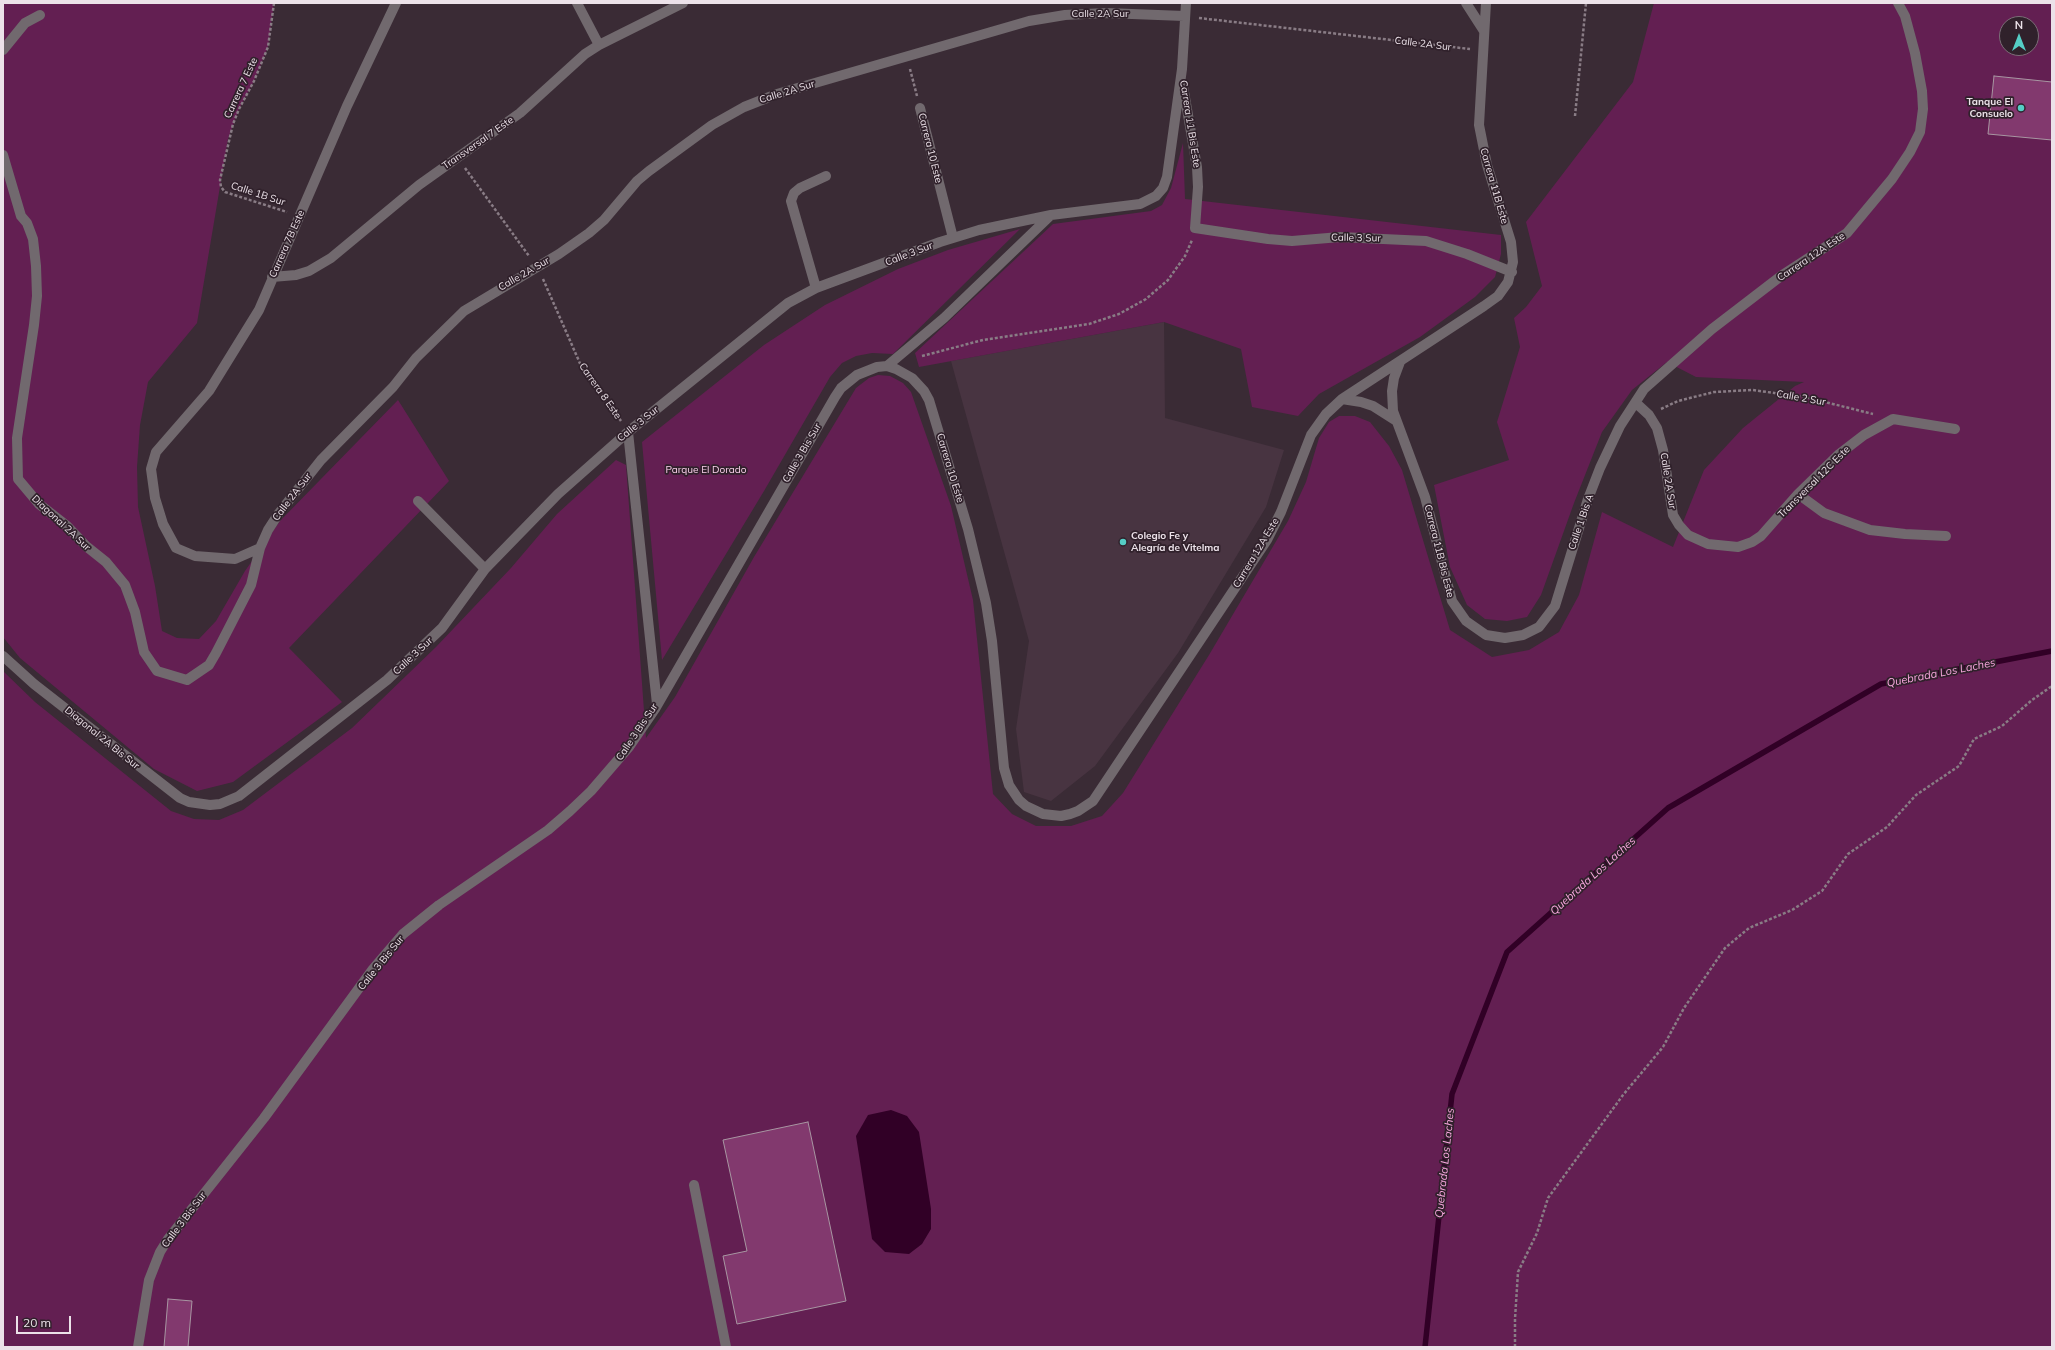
<!DOCTYPE html>
<meta charset="utf-8">
<style>
body{margin:0}
#map{position:relative;width:2055px;height:1350px;overflow:hidden;background:#3a2b35;font-family:Mulish,sans-serif}
canvas{display:block}
.frame{position:absolute;inset:0;border:4px solid #ece2e9;pointer-events:none}
.north{position:absolute;left:1999px;top:16px;width:40px;height:40px;box-sizing:border-box;background:#30212b;border:1px solid #7b6e77;border-radius:50%;rotate:0deg;font-size:11px;font-weight:700;line-height:16px;text-align:center;color:#ece2e9}
.north::after{content:'';display:block;margin:auto;width:14px;height:18px;background:#55cec6;clip-path:polygon(50% 0,100% 100%,50% 72%,0 100%)}
.scale{position:absolute;left:16px;top:1316px;width:55px;height:18px;box-sizing:border-box;border:2px solid #ece2e9;border-top:0;padding-left:5px;font-size:12px;line-height:14px;white-space:nowrap;color:#ece2e9;-webkit-text-stroke:3px #30212b;paint-order:stroke}
</style>
<div id="map">
<canvas width="2055" height="1350"></canvas>
<div class="frame"></div>
<div class="north">N</div>
<div class="scale">20 m</div>
</div>
<script>
const g = document.querySelector('canvas').getContext('2d');
g.lineJoin = 'round';
function paint(path, color) {
  g.fillStyle = color;
  g.fill(path, 'evenodd');
}
function shape(rows) {
  const path = new Path2D();
  for (const r of rows) {
    path.moveTo(r[0], r[1]);
    for (let i = 2; i < r.length; i += 2) path.lineTo(r[i], r[i + 1]);
  }
  return path;
}
function trace(path, color, width, dash) {
  g.strokeStyle = color;
  g.lineWidth = width;
  g.lineCap = dash ? 'butt' : 'round';
  g.setLineDash(dash || []);
  g.stroke(path);
}
function drawText(font, color, halo, rows, align = 'center') {
  g.font = font + ' Mulish,sans-serif';
  g.lineWidth = 3.5;
  g.setLineDash([]);
  g.textBaseline = 'middle';
  g.strokeStyle = halo;
  g.fillStyle = color;
  for (const [text, x, y, turn = 0] of rows) {
    g.save();
    g.translate(x, y);
    g.rotate((+turn || 0) * Math.PI / 180);
    g.textAlign = isNaN(turn) ? turn : align;
    if (halo) g.strokeText(text, 0, 0);
    g.fillText(text, 0, 0);
    g.restore();
  }
}
paint(shape([
 [1164,322,1165,418,1284,450,1266,507,1178,653,1095,766,1051,801,1024,792,1016,729,1029,641,951,361]
]), '#483441');
paint(shape([
 [3,3,274,3,268,47,254,81,239,109,228,139,197,323,148,382,140,425,137,467,138,507,155,586,162,631,177,638,199,639,216,621,245,571,280,521,398,400,449,481,289,648,342,702,233,782,197,791,154,769,20,658,3,637],
 [1654,3,2052,3,2052,1347,3,1347,3,671,35,702,171,811,194,819,219,820,243,810,352,728,436,647,511,568,557,514,616,460,626,465,646,738,675,697,754,557,856,388,869,378,878,375,890,376,903,383,911,392,951,506,973,600,993,794,1012,814,1036,826,1071,826,1102,816,1123,793,1209,655,1288,521,1306,482,1319,438,1329,422,1339,416,1355,416,1370,422,1389,446,1402,470,1450,630,1492,657,1529,650,1559,632,1579,595,1602,512,1673,547,1704,470,1743,428,1795,386,1804,382,1696,377,1667,362,1632,390,1602,432,1574,503,1541,595,1527,617,1507,621,1485,619,1467,605,1450,567,1434,485,1509,460,1497,422,1520,347,1514,318,1526,307,1542,286,1526,222,1633,82],
 [2007,24,2031,24,2031,48,2007,48],
 [1183,143,1185,199,1501,235,1501,254,1495,277,1475,297,1420,337,1319,394,1298,416,1252,407,1241,349,1164,322,919,367,915,353,1053,224,1151,211,1162,205,1171,188],
 [1020,229,893,354,872,353,856,356,842,363,830,377,764,491,662,660,642,442,764,345,825,305,898,269,948,250]
]), '#631f52');
paint(shape([
 [891,1110,907,1116,919,1132,931,1209,931,1229,922,1244,909,1254,885,1252,872,1239,856,1136,868,1115]
]), '#310026');
trace(shape([
 [1425,1347,1452,1094,1507,952,1668,808,1881,684,2052,651]
]), '#310026', 5.5);
const building = shape([
 [1994,76,2052,82,2052,140,1988,134,1994,76],
 [808,1122,846,1301,737,1324,723,1256,747,1251,723,1140,808,1122],
 [168,1299,192,1301,188,1347,164,1347,168,1299]
]);
paint(building, '#82396e');
trace(building, '#a896a2', 1);
trace(shape([
 [274,3,268,47,254,81,239,109,233,124,220,180,221,187,225,192,287,212],
 [1199,18,1470,49],
 [910,69,917,96],
 [1575,116,1586,3],
 [465,168,529,256],
 [543,279,582,368,621,421],
 [922,356,983,340,1089,324,1119,314,1146,299,1168,280,1185,256,1192,240],
 [1661,409,1678,401,1714,392,1753,390,1809,398,1873,414],
 [1515,1347,1515,1319,1518,1272,1537,1233,1548,1198,1623,1095,1663,1047,1684,1008,1725,948,1749,928,1792,910,1822,891,1848,854,1887,827,1916,795,1959,766,1974,739,2002,726,2032,700,2052,686]
]), '#897c85', 2.5, [3, 2]);
trace(shape([
 [577,3,599,45],
 [1466,3,1484,31],
 [3,50,25,23,40,15],
 [1183,86,1197,167,1198,187,1195,228,1268,239,1292,241,1340,237,1426,241,1467,254,1512,272],
 [920,108,953,238],
 [3,155,21,216,27,223,33,239,36,266,37,296,34,325,17,438,18,479,39,504,67,526,86,546,106,562,125,585,135,612,144,652,157,671,187,680,209,665,216,653,251,585,260,548,268,530,279,513,321,460,393,387,416,358,464,311,559,254,589,233,604,220,637,181,649,171,712,125,744,107,777,94,1029,21,1065,15,1106,13,1184,16],
 [272,277,296,275,309,271,331,258,419,185,520,113,585,54,599,45,683,3],
 [816,288,791,201,794,193,800,188,826,176],
 [1400,362,1394,378,1392,391,1393,411,1425,497,1452,601,1466,621,1486,635,1505,638,1523,635,1539,627,1555,606,1588,499,1600,468,1620,426,1644,389,1712,329,1781,276,1847,233,1892,179,1910,152,1920,132,1923,109,1922,91,1915,53,1905,16,1898,3],
 [887,366,944,318,1051,215],
 [1342,399,1361,402,1373,406,1395,420],
 [1636,403,1649,415,1657,428,1663,450,1673,515,1679,525,1688,535,1708,544,1738,547,1752,542,1761,536,1798,494,1838,455,1864,435,1893,419,1955,429],
 [628,432,657,704],
 [1798,494,1824,513,1870,530,1905,534,1946,536],
 [418,501,485,569],
 [260,548,235,559,195,556,176,548,163,524,155,498,151,469,156,452,209,391,259,310,347,106,396,3],
 [3,656,34,684,180,798,189,802,210,805,220,804,239,796,387,680,442,628,485,569,558,494,628,432,788,303,816,288,940,242,979,230,1051,215,1140,204,1156,196,1163,188,1167,177,1182,69,1186,3],
 [694,1185,726,1347],
 [138,1347,149,1280,160,1252,168,1239,264,1118,373,969,403,934,439,905,548,830,570,811,591,791,629,747,655,709,835,397,841,388,857,375,877,367,887,366,896,369,912,378,924,391,929,400,968,529,986,603,992,641,1004,768,1009,785,1019,800,1026,806,1043,814,1061,816,1070,814,1078,811,1093,801,1267,540,1281,512,1311,435,1326,414,1342,399,1484,306,1498,296,1508,282,1513,262,1511,242,1487,165,1479,125,1486,3]
]), '#71696e', 10);
for (const [x, y, r, color] of [
 [2021,108,4,"#55cec6"],
 [1123,542,4,"#55cec6"]
]) {
  const dot = new Path2D();
  dot.arc(x, y, r, 0, 2 * Math.PI);
  g.fillStyle = color;
  g.fill(dot);
  trace(dot, '#30212b', 1.5);
}
drawText('10px', '#ece2e9', '#30212b', [
 ["Calle 2A Sur",1100,14],
 ["Calle 2A Sur",1423,44,7],
 ["Carrera 7 Este",241,88,-65],
 ["Calle 2A Sur",787,92,-17],
 ["Carrera 11 Bis Este",1190,124,81],
 ["Transversal 7 Este",478,143,-35],
 ["Carrera 10 Este",930,148,76],
 ["Carrera 11B Este",1494,186,74],
 ["Calle 1B Sur",258,194,18],
 ["Calle 3 Sur",1356,238,1],
 ["Carrera 7B Este",287,244,-66],
 ["Calle 3 Sur",909,254,-21],
 ["Carrera 12A Este",1811,257,-34],
 ["Calle 2A Sur",524,274,-30],
 ["Carrera 8 Este",600,391,55],
 ["Calle 2 Sur",1801,398,10],
 ["Calle 3 Sur",638,424,-39],
 ["Calle 3 Bis Sur",802,453,-60],
 ["Carrera 10 Este",950,468,73],
 ["Calle 2A Sur",1668,481,81],
 ["Transversal 12C Este",1814,482,-45],
 ["Calle 2A Sur",292,497,-53],
 ["Calle 1 Bis A",1581,522,-71],
 ["Diagonal 2A Sur",61,523,43],
 ["Carrera 11B Bis Este",1439,551,76],
 ["Carrera 12A Este",1256,553,-59],
 ["Calle 3 Sur",413,656,-43],
 ["Calle 3 Bis Sur",637,732,-56],
 ["Diagonal 2A Bis Sur",102,738,39],
 ["Calle 3 Bis Sur",381,963,-51],
 ["Calle 3 Bis Sur",184,1220,-53]
]);
drawText('bold 10px', '#ece2e9', '#30212b', [
 ["Tanque El",2013,102],
 ["Consuelo",2013,114],
 ["Colegio Fe y",1131,536,"left"],
 ["Alegría de Vitelma",1131,548,"left"]
], 'right');
drawText('10px', '#fdd2ee', '#30212b', [
 ["Parque El Dorado",706,470]
]);
drawText('italic 11px', '#faa8e0', '#30212b', [
 ["Quebrada Los Laches",1941,673,-11],
 ["Quebrada Los Laches",1593,876,-42],
 ["Quebrada Los Laches",1445,1163,-84]
]);
</script>
